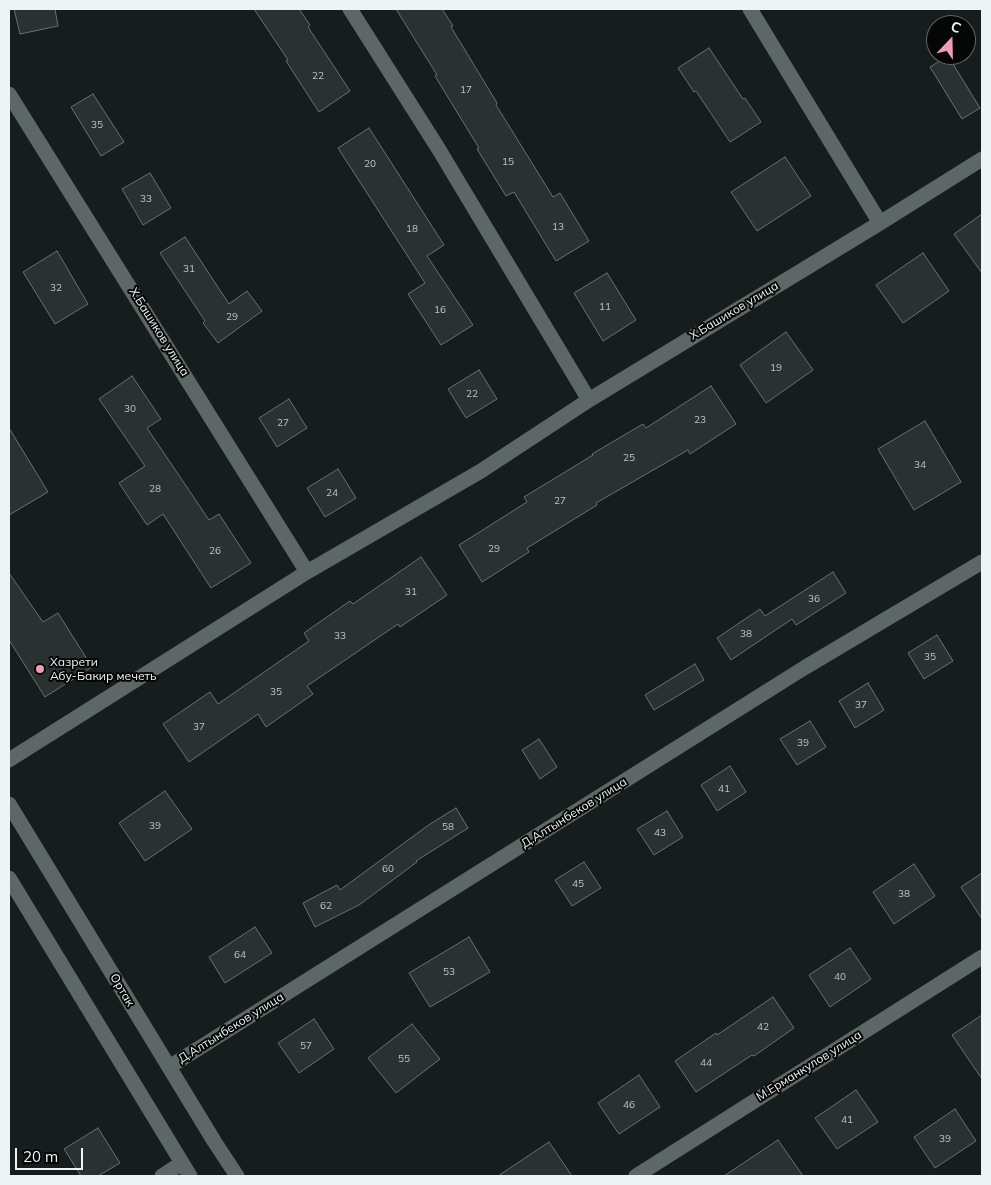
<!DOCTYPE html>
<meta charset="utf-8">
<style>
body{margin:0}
#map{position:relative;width:991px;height:1185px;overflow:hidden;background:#161e1d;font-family:Mulish,sans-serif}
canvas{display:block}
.frame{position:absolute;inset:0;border:10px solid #eef4f3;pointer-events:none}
.north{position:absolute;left:926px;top:15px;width:50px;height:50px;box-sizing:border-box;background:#050707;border:1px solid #626665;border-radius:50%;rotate:21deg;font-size:14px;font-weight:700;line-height:20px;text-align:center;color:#eef4f3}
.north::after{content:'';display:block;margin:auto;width:18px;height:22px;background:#f09ab5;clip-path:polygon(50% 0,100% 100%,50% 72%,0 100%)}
.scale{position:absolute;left:15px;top:1148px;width:68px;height:22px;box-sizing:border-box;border:2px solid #eef4f3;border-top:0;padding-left:6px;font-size:15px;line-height:18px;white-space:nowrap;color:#eef4f3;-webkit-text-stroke:4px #050707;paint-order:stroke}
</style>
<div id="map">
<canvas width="991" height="1185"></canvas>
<div class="frame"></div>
<div class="north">С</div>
<div class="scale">20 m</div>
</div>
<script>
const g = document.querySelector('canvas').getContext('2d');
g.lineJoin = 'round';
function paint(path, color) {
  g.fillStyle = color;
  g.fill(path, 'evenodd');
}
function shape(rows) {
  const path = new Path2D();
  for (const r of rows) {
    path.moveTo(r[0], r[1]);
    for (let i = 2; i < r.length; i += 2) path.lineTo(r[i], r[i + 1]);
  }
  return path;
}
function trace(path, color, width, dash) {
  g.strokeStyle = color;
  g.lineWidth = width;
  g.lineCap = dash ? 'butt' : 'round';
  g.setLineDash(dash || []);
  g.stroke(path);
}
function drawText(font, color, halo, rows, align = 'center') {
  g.font = font + ' Mulish,sans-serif';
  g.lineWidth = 4;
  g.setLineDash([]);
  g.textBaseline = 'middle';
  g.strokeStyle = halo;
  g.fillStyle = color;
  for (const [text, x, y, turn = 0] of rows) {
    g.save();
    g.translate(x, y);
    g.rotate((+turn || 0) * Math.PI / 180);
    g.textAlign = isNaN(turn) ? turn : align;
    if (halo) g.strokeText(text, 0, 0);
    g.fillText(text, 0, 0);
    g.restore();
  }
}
const building = shape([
 [14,9,55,9,58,26,20,34,14,9],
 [254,9,299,9,310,25,308,27,350,91,319,112,286,61,288,60,254,9],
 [396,9,442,9,453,26,451,27,497,103,496,105,553,197,560,193,589,241,556,261,514,192,506,196,477,149,479,148,435,76,437,75,396,9],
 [709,48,743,99,745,98,761,122,730,142,696,91,694,92,678,68,709,48],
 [948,56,980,108,962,119,930,67,948,56],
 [93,94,124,142,101,156,71,107,93,94],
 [369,128,444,245,427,256,473,325,441,345,408,294,425,283,338,148,369,128],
 [785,157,811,196,757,231,731,192,785,157],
 [150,173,171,208,143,225,122,189,150,173],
 [982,214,982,273,954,234,982,214],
 [185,237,229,304,247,291,262,311,218,343,203,323,205,321,160,253,185,237],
 [57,251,88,304,55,324,23,272,57,251],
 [923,253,949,291,903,323,876,285,923,253],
 [607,273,636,320,603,341,574,293,607,273],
 [786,332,813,370,766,403,740,365,786,332],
 [479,370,497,399,466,418,448,389,479,370],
 [132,376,161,419,147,428,209,520,219,514,251,563,211,588,163,514,147,525,119,483,145,466,99,399,132,376],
 [711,386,736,424,690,454,688,450,596,503,597,505,527,548,529,552,482,582,459,545,527,502,524,497,593,455,592,454,643,424,646,428,711,386],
 [289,399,307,428,277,447,259,418,289,399],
 [925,421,961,482,914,510,878,449,925,421],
 [9,428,48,492,9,515,9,428],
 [338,469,356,498,325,517,307,488,338,469],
 [421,557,447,595,400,627,398,624,307,686,313,694,266,727,258,714,189,762,163,724,210,692,218,704,309,641,304,633,350,601,353,604,421,557],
 [833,572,846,593,796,625,792,619,731,660,717,638,760,609,765,616,833,572],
 [9,573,43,622,58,613,92,667,45,697,9,640,9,573],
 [937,635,953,661,924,679,908,653,937,635],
 [695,664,704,680,654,710,645,695,695,664],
 [868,683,884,710,855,728,839,701,868,683],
 [810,721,826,747,797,765,780,739,810,721],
 [539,739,557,767,540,779,522,750,539,739],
 [730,766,746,792,717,811,701,785,730,766],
 [165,791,192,829,145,861,119,823,165,791],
 [456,808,468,828,416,861,417,862,359,905,315,927,303,903,337,885,340,890,430,824,456,808],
 [667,811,683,837,654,855,637,829,667,811],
 [584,862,601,888,572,906,555,880,584,862],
 [914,864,935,896,894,924,873,892,914,864],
 [982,873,982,919,961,887,982,873],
 [255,927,272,953,225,983,209,957,255,927],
 [469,937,490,972,430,1007,409,973,469,937],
 [850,948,871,979,830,1007,809,975,850,948],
 [773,997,794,1028,754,1056,752,1055,696,1092,675,1061,716,1033,717,1035,773,997],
 [982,1015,982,1079,952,1035,982,1015],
 [314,1019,334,1049,299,1073,278,1043,314,1019],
 [412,1024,440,1059,396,1093,368,1058,412,1024],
 [639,1075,660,1107,619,1134,598,1103,639,1075],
 [856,1090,878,1122,837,1149,815,1118,856,1090],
 [955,1109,976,1141,935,1168,914,1137,955,1109],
 [98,1128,120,1163,98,1176,81,1176,64,1149,98,1128],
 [778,1140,803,1176,724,1176,778,1140],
 [549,1142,572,1176,498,1176,549,1142]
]);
paint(building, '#293231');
trace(building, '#687271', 1);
trace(shape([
 [350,9,438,148,589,400],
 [750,9,880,223],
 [9,94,307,572],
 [9,760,307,572,481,471,589,400,880,223,982,159],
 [9,804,214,1141,237,1176],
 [9,878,190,1176],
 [169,1067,804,668,982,562],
 [162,1176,182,1163],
 [636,1176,982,957]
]), '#5d6766', 15);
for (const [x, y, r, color] of [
 [40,669,5,"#f09ab5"]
]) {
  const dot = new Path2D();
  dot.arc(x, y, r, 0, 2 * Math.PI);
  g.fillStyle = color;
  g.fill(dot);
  trace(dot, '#050707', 2);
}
drawText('10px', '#bdc4c2', null, [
 ["22",318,76],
 ["17",466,90],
 ["35",97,125],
 ["15",508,162],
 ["20",370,164],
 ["33",146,199],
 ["13",558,227],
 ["18",412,229],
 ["31",189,269],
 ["32",56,288],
 ["11",605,307],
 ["16",440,310],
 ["29",232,317],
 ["19",776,368],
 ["22",472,394],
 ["30",130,409],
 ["23",700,420],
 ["27",283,423],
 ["25",629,458],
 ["34",920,465],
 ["28",155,489],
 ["24",332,493],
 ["27",560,501],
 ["29",494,549],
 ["26",215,551],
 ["31",411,592],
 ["36",814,599],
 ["38",746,634],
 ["33",340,636],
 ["35",930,657],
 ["35",276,692],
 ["37",861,705],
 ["37",199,727],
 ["39",803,743],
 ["41",724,789],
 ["39",155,826],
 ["58",448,827],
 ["43",660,833],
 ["60",388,869],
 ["45",578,884],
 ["38",904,894],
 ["62",326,906],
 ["64",240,955],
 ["53",449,972],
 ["40",840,977],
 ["42",763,1027],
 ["57",306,1046],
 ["55",404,1059],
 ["44",706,1063],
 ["46",629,1105],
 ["41",847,1120],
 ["39",945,1139]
]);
drawText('12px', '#eef4f3', '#050707', [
 ["Х.Башиков улица",734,311,-31],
 ["Х.Башиков улица",159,332,58],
 ["Д.Алтынбеков улица",574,813,-32],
 ["Ортак",122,990,59],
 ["Д.Алтынбеков улица",231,1028,-32],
 ["М.Ерманкулов улица",809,1066,-32]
]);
drawText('12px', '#eef4f3', '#050707', [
 ["Хазрети",50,662],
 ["Абу-Бакир мечеть",50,676]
], 'left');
</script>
